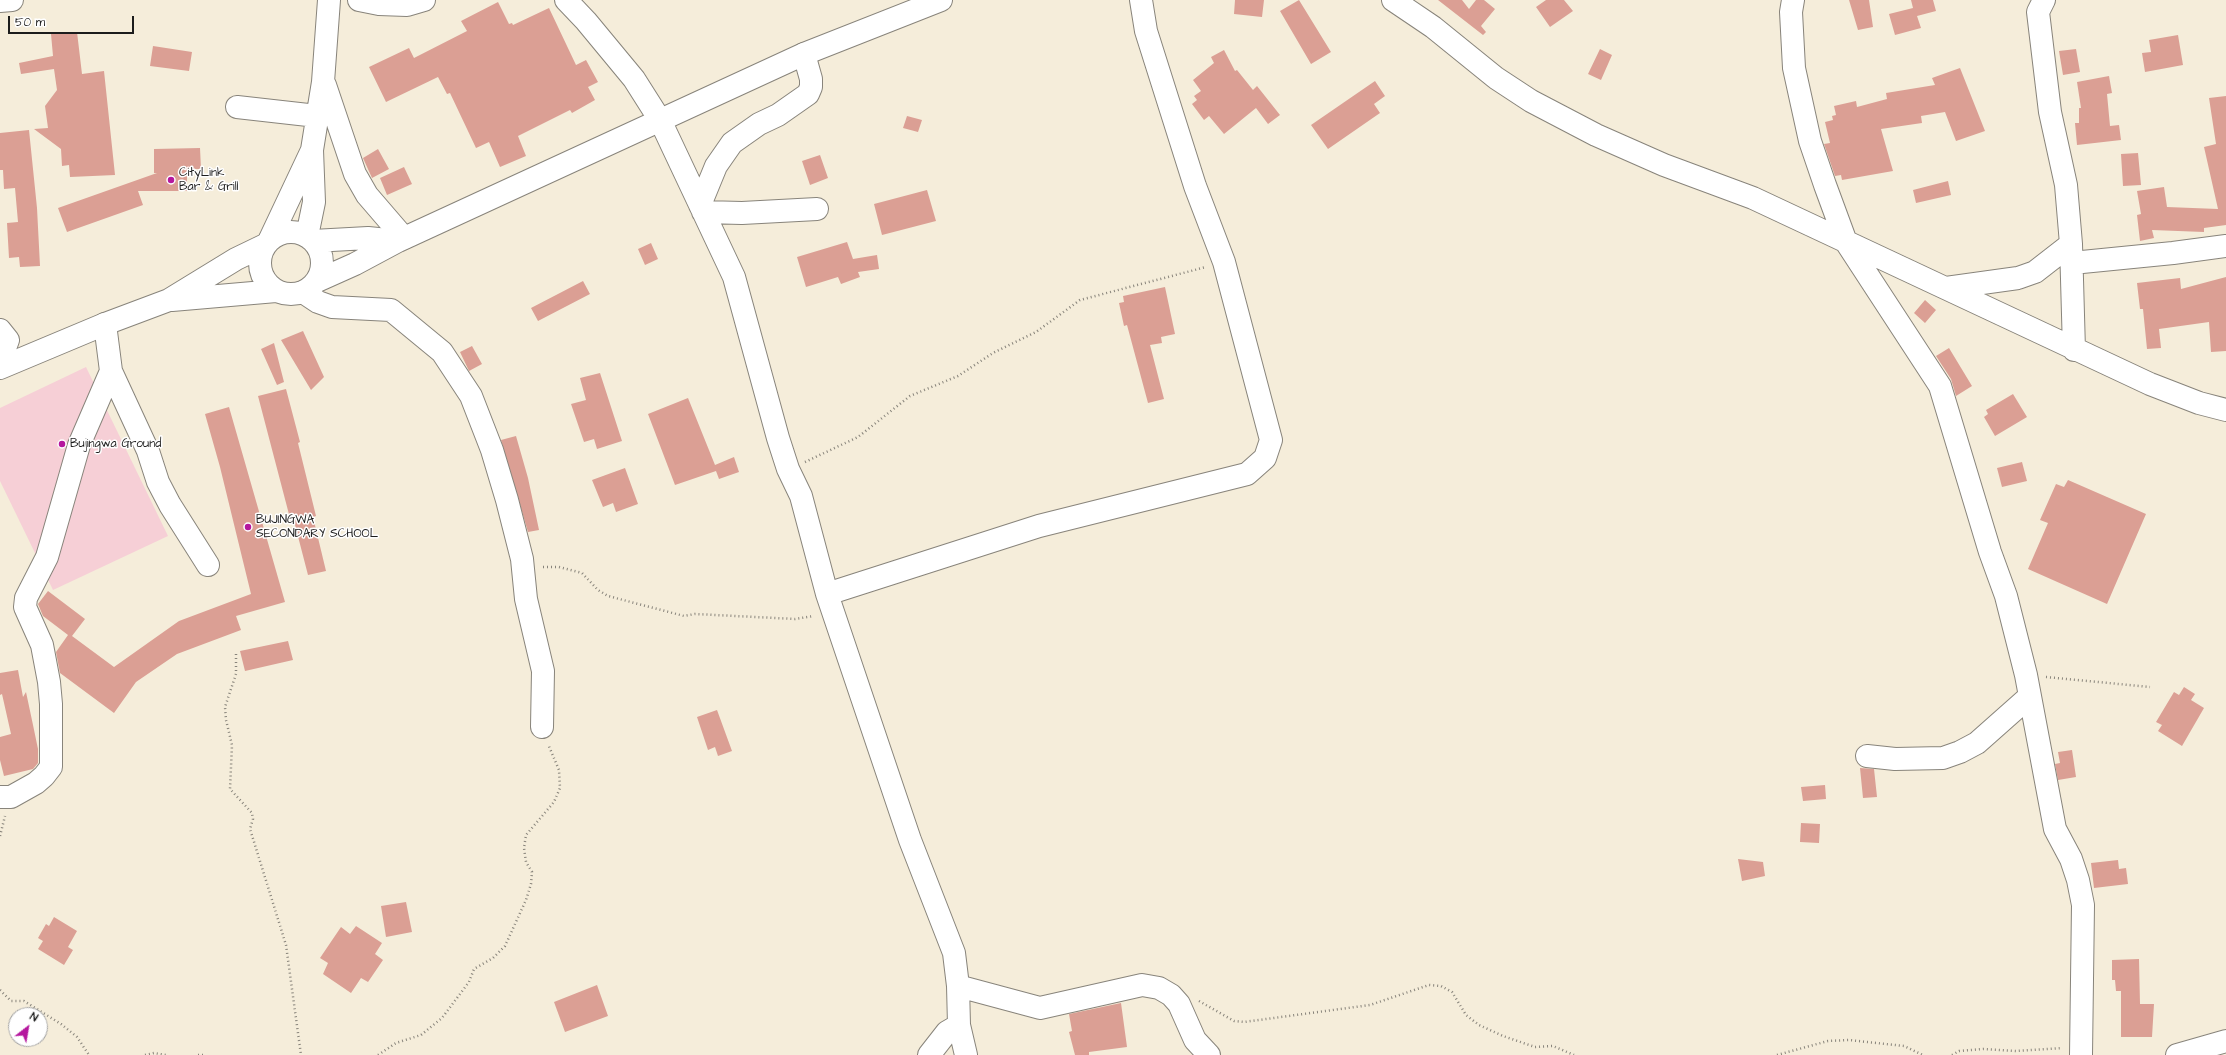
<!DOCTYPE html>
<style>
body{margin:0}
#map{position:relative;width:2226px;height:1055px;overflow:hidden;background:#f5edda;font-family:"Architects Daughter",sans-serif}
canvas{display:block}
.north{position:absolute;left:8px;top:1007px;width:40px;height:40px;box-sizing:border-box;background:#fff;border:1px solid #a4a4a4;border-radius:50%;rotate:31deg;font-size:11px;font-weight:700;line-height:16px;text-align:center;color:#1c1c1c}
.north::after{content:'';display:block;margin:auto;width:14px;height:18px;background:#b5179e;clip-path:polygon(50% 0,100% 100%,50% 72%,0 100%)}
.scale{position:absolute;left:8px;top:16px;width:126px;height:18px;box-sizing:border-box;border:2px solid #1c1c1c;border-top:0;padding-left:5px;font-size:12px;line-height:14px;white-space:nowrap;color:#1c1c1c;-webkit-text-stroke:3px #fff;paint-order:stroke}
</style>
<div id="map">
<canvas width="2226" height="1055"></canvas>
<div class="north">N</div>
<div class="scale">50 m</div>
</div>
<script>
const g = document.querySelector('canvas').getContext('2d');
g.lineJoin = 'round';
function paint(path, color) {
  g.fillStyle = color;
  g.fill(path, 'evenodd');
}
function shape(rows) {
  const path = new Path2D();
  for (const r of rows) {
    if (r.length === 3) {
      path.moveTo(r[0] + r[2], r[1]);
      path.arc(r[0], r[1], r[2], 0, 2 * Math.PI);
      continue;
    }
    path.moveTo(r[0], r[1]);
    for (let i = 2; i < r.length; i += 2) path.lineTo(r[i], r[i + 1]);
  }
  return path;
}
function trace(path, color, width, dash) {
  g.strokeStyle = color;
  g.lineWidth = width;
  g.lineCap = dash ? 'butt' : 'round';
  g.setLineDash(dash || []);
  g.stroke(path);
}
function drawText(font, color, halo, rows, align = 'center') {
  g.font = font + ' "Architects Daughter",sans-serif';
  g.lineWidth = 3;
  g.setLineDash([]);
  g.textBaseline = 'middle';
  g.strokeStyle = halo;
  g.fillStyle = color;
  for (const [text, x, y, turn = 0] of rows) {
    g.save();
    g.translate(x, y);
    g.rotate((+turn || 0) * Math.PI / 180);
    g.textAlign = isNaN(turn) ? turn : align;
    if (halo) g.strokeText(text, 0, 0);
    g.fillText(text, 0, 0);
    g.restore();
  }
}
paint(shape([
 [86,367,168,536,53,590,0,481,0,408]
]), '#f6cfd6');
paint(shape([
 [1235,0,1264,0,1262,17,1234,14],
 [1299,0,1331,52,1311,64,1280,11],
 [1438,0,1462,0,1469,9,1476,0,1484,0,1495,9,1481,26,1486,32,1483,35],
 [1546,0,1564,0,1573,11,1550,27,1536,7],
 [1849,0,1869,0,1873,27,1858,30],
 [1911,0,1933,0,1936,11,1917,16,1921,28,1895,35,1889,14,1913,8],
 [498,2,509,24,512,23,513,25,549,8,576,65,586,60,598,82,588,87,595,100,572,113,570,110,518,136,526,156,500,167,489,142,476,148,450,93,447,94,438,77,386,102,369,67,409,48,414,58,467,31,461,21],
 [77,32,82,74,104,71,115,175,70,177,69,165,62,166,61,149,34,129,48,128,45,106,57,90,54,69,21,74,19,63,53,56,51,34],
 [2178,35,2183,65,2145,72,2142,53,2151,52,2149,40],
 [153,46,192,52,189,71,150,66],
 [1600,49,1612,55,1601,80,1588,74],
 [2076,49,2080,72,2063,75,2059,51],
 [1224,50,1235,71,1237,70,1253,90,1257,86,1280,115,1268,124,1256,108,1224,134,1209,116,1204,120,1192,104,1197,100,1194,96,1201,91,1193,80,1214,63,1211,57],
 [1960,68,1985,131,1956,141,1945,112,1921,116,1922,123,1881,129,1893,171,1842,180,1841,175,1835,176,1824,144,1830,143,1825,122,1833,120,1832,116,1836,115,1834,106,1856,101,1857,107,1887,99,1886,93,1935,85,1932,78],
 [2109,76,2112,93,2107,94,2110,126,2119,125,2121,140,2077,145,2075,123,2079,123,2079,108,2081,108,2077,82],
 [1375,81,1385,96,1374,104,1380,113,1328,149,1311,125],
 [2226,96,2226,225,2204,228,2204,232,2152,230,2154,238,2140,241,2137,215,2141,214,2137,191,2164,187,2167,207,2218,209,2204,147,2216,144,2209,98],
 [907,116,922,120,918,132,903,128],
 [29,130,37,208,40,266,20,267,19,257,9,258,7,223,18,222,15,188,4,189,3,170,0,170,0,133],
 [200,148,201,169,187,169,187,191,138,191,143,205,67,232,58,208,157,173,154,173,154,149],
 [378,149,389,169,372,178,363,158],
 [2138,153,2141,185,2123,186,2121,154],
 [820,155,828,178,810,185,802,161],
 [404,167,412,184,387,195,380,178],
 [1948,181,1951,195,1916,203,1913,190],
 [927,190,936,221,882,235,874,204],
 [847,242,853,259,877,255,879,269,858,272,860,277,841,284,838,277,806,287,797,257],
 [651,243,658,259,645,265,638,249],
 [2226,277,2226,351,2211,352,2209,322,2159,329,2161,348,2147,349,2143,309,2140,309,2137,283,2180,278,2181,289],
 [583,281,590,294,538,321,531,308],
 [1165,287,1175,334,1161,337,1162,343,1150,345,1164,399,1148,403,1127,325,1124,326,1119,303,1124,302,1123,296],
 [1925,300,1936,310,1925,323,1914,313],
 [303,331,324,377,311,390,281,340],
 [274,343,284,382,277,385,261,349],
 [472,346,482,364,469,371,460,352],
 [1949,348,1972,386,1956,396,1951,379,1936,356],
 [600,373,622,441,597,449,594,439,584,442,571,404,586,400,580,378],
 [286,389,300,442,298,443,316,516,313,517,326,571,308,575,294,521,291,522,258,396],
 [2013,394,2027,417,1995,436,1984,417,1988,414,1986,410],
 [688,398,715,465,734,457,739,472,719,479,716,471,675,485,648,414],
 [229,407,285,602,236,616,241,630,177,654,136,682,114,713,60,673,56,652,68,635,43,616,38,604,48,591,85,619,72,636,114,667,179,621,251,594,220,467,205,414],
 [516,436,528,478,539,530,528,532,501,440],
 [2022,462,2027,481,2002,487,1997,468],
 [625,468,638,504,616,512,613,503,603,507,592,480],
 [2068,480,2146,514,2107,604,2028,569,2048,523,2040,520,2056,484,2064,487],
 [288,641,293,660,245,671,240,651],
 [18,670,23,697,26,692,33,725,38,749,38,763,33,769,4,776,0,760,0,737,11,734,2,694,0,695,0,673],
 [2184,687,2195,694,2191,700,2204,708,2182,746,2158,731,2162,725,2156,722,2174,692,2179,695],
 [717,710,732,751,718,756,715,747,708,750,697,717],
 [2072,750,2076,777,2058,780,2055,764,2060,763,2058,752],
 [1860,768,1874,769,1877,797,1863,798],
 [1825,785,1826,799,1803,801,1801,787],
 [1801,823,1820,824,1819,843,1800,842],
 [1738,859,1763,862,1765,876,1742,881],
 [2118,860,2119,869,2126,868,2128,884,2094,888,2091,863],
 [406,902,412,932,386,937,381,906],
 [54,917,77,931,68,947,73,950,64,965,38,949,43,941,38,938,46,924,49,926],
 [356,926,382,943,375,954,383,960,368,982,361,978,351,993,323,974,328,963,320,958,341,927,350,934],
 [2139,959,2140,1004,2154,1004,2152,1037,2121,1037,2121,991,2116,991,2115,980,2112,980,2112,960],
 [597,985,608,1016,565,1032,554,1002],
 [1121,1003,1127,1047,1089,1052,1089,1055,1075,1055,1069,1032,1072,1031,1069,1014]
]), '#db9f94');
const minor = shape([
 [359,0,379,4,407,5,424,0],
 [566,0,586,21,634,79,660,120,734,277,778,438,788,469,801,496,827,594,910,840,954,953,958,986,959,1025,966,1055],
 [1393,0,1433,27,1496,78,1531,101,1596,135,1664,165,1753,198,2150,384,2199,403,2226,410],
 [1793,0,1791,12,1794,68,1810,141,1825,185,1846,242,1940,386,1990,552,2006,596,2026,675,2055,829,2071,859,2078,880,2083,905,2081,1055],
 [2044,0,2038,12,2050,112,2066,185,2071,244,2074,350],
 [0,1,12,0],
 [325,85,355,174,367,195,404,238],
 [237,107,317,116],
 [700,205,716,166,732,143,759,124,778,115,808,94,811,87,811,79,804,54],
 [703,212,742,213,817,209],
 [307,236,314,202,312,150,323,82,329,0],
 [270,239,312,150],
 [2072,263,2173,253,2226,246],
 [1946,288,2018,278,2035,272,2071,244],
 [303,292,318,302,332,307,391,310,442,352,471,396,492,450,507,500,522,559,526,599,543,671,542,727],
 [105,324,111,371,148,451,158,482,170,505,208,565],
 [0,330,8,340,0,362],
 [827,594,1039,526,1247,474,1265,458,1271,440,1224,262,1195,186,1146,31,1141,0],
 [1867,756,1895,759,1943,758,1960,752,1977,743,2030,696],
 [0,797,11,797,36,783,44,776,51,767,51,704,49,682,42,645,25,607,26,598,47,557,79,445,111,371],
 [958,986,1040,1008,1142,985,1159,988,1171,995,1179,1004,1195,1040,1209,1055],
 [929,1055,947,1032,959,1025],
 [2177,1055,2226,1041]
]);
const major = shape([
 [291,263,31],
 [313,241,368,238,398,241],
 [317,281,355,264,398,241,804,54,941,0],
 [172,300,276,291],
 [0,368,105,324,169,300,236,259,265,245]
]);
trace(minor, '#88847b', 24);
trace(major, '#88847b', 24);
trace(shape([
 [805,462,858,437,910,396,958,376,993,353,1036,332,1080,300,1206,267],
 [543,567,559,567,582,573,598,590,608,596,684,616,695,614,795,619,814,616],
 [236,654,236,674,225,707,226,720,232,745,230,789,252,813,253,819,250,829,286,945,301,1055],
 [2046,677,2150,687],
 [0,836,5,816],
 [0,990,11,1001,24,1001,61,1024,77,1037,89,1055],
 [1199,1001,1234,1021,1244,1022,1370,1005,1429,985,1441,986,1452,992,1466,1015,1479,1025,1503,1036,1535,1047,1553,1046,1574,1055],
 [145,1055,154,1053,166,1055],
 [198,1055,204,1055],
 [378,1055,396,1043,421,1035,442,1018,469,982,474,969,493,958,505,946,526,900,531,884,532,872,526,862,524,848,526,835,554,802,560,788,559,770,548,744],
 [1777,1055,1828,1041,1849,1040,1904,1046,1923,1055],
 [1952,1055,1959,1051,1983,1049,2016,1051,2062,1048]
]), '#88847b', 2.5, [1, 3]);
trace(minor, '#fff', 22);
trace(major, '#fff', 22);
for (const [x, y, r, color] of [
 [171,180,4,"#b5179e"],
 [62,444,4,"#b5179e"],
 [248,527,4,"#b5179e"]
]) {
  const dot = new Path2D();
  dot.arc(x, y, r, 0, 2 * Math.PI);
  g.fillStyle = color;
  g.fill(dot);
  trace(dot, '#fff', 1.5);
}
drawText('12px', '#1c1c1c', '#fff', [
 ["CityLink",179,173],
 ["Bar & Grill",179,187],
 ["Bujingwa Ground",70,444],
 ["BUJINGWA",256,520],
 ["SECONDARY SCHOOL",256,534]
], 'left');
</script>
